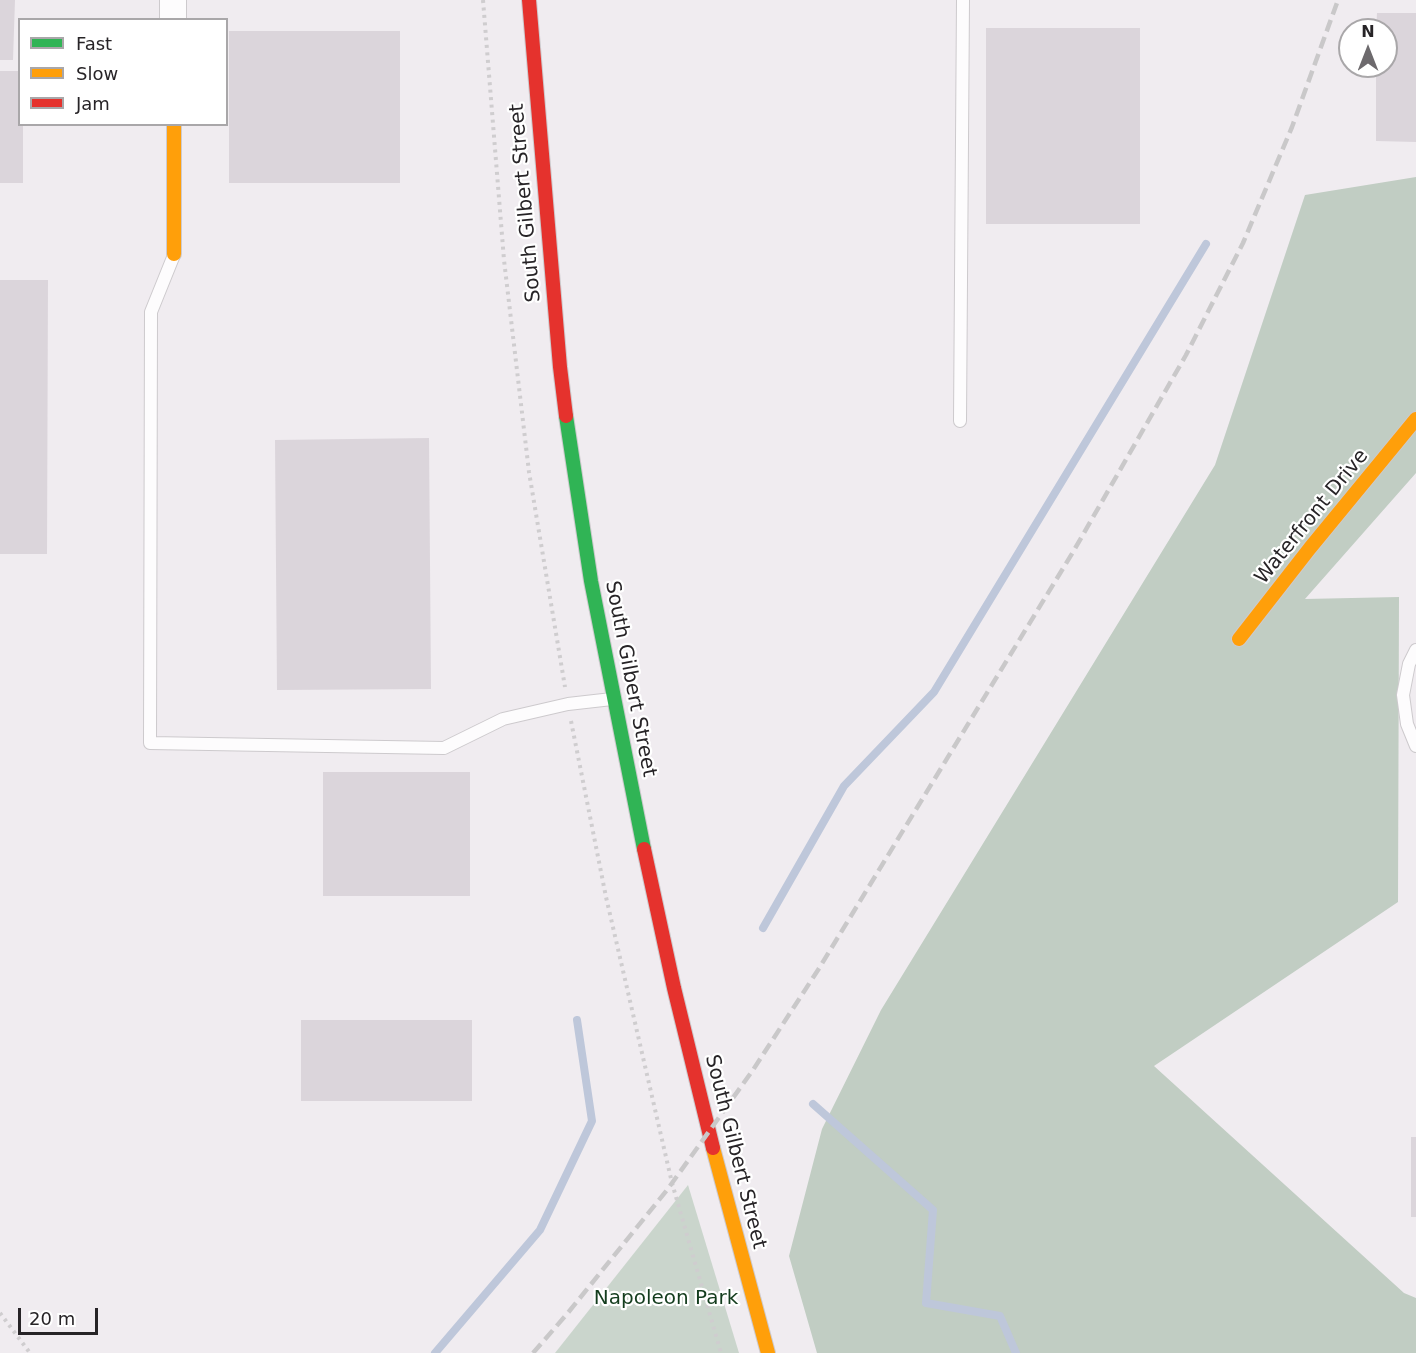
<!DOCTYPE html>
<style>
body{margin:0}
#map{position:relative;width:1416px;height:1353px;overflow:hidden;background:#f0ecf0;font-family:"DejaVu Sans",sans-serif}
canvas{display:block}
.legend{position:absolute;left:18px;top:18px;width:210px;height:108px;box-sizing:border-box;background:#fff;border:2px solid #a9a7a9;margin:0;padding:8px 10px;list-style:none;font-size:18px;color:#272427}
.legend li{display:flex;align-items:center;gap:12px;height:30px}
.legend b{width:30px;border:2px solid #a9a7a9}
.north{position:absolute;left:1338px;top:18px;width:60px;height:60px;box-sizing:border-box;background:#fff;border:2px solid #a9a7a9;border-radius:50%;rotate:0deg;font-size:16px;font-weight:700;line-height:24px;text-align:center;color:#272427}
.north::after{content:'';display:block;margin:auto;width:21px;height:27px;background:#6d6a6d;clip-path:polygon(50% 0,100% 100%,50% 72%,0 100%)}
.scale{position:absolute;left:18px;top:1308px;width:80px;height:27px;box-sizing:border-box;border:3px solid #272427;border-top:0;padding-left:8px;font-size:18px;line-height:21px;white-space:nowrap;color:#272427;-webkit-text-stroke:4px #fff;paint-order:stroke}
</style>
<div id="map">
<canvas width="1416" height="1353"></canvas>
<ul class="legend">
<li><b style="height:8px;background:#30b455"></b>Fast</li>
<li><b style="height:8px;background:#ff9f0a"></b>Slow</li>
<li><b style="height:8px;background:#e5322d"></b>Jam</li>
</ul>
<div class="north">N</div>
<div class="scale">20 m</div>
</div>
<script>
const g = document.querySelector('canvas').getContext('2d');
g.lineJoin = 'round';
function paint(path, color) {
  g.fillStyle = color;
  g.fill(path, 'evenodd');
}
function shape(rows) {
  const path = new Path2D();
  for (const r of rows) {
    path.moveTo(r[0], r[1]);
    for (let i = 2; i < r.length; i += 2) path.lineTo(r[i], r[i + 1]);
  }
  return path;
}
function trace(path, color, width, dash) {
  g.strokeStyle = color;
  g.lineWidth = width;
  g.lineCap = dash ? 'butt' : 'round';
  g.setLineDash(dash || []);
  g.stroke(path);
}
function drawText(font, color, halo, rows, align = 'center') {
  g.font = font + ' "DejaVu Sans",sans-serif';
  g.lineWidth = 4.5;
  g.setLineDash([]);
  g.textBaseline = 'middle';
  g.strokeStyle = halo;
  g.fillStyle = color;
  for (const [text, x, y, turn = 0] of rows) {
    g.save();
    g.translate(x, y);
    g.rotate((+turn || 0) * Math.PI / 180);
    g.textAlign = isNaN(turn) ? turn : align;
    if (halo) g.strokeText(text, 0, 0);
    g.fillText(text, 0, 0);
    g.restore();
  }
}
paint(shape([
 [688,1185,739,1353,555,1353]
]), '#cad5cc');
paint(shape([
 [1416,177,1416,473,1305,599,1399,597,1398,902,1154,1066,1404,1293,1416,1298,1416,1353,817,1353,789,1256,822,1129,881,1010,1215,465,1305,195]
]), '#c1cdc3');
trace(shape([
 [763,928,844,786,934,692,1206,244],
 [813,1104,933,1210,926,1303,1000,1316,1016,1353],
 [435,1353,540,1230,592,1121,577,1020]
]), '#bec7da', 8);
paint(shape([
 [0,0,15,0,13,60,0,60],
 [1377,13,1416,13,1416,142,1376,141,1376,66,1386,66,1386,30,1376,30],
 [986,28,1140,28,1140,224,986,224],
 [229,31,400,31,400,183,229,183],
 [0,71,20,71,20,124,23,124,23,183,0,183],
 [0,280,48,280,47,554,0,554],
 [429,438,431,689,277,690,275,440],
 [323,772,470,772,470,896,323,896],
 [301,1020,472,1020,472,1101,301,1101],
 [1411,1137,1416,1137,1416,1217,1411,1217]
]), '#dbd5db');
const lane = shape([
 [174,255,151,312,150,743,444,748,503,719,568,704,612,699],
 [960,421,963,0],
 [1416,650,1409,664,1403,695,1407,724,1416,746]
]);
const street = shape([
 [173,0,173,20]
]);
const fast = shape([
 [566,416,591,581,644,849]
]);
const slow = shape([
 [174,124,174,254],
 [1239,639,1310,548,1416,419],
 [713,1148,768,1353]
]);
const jam = shape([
 [529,0,560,367,566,416],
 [644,849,674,988,713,1148]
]);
trace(lane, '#cdcacd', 14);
trace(street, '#cdcacd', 28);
trace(fast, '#cdcacd', 16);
trace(slow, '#cdcacd', 16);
trace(jam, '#cdcacd', 16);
trace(shape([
 [483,0,504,260,529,472,565,687],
 [571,721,606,897,672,1183,721,1353],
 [0,1313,30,1353]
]), '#cfcdcf', 4, [3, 4.5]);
trace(lane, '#fdfcfd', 12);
trace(street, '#fdfcfd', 26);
trace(fast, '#30b455', 14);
trace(slow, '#ff9f0a', 14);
trace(jam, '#e5322d', 14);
trace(shape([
 [533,1353,567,1314,667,1190,753,1070,818,970,1073,552,1186,355,1243,243,1292,127,1338,0]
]), '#c9c8c9', 4.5, [12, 6]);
drawText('20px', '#272427', '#fff', [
 ["South Gilbert Street",526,203,-95],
 ["Waterfront Drive",1312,517,-51],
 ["South Gilbert Street",630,679,79],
 ["South Gilbert Street",735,1152,76]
]);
drawText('20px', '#143d1e', '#fff', [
 ["Napoleon Park",666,1299]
]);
</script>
